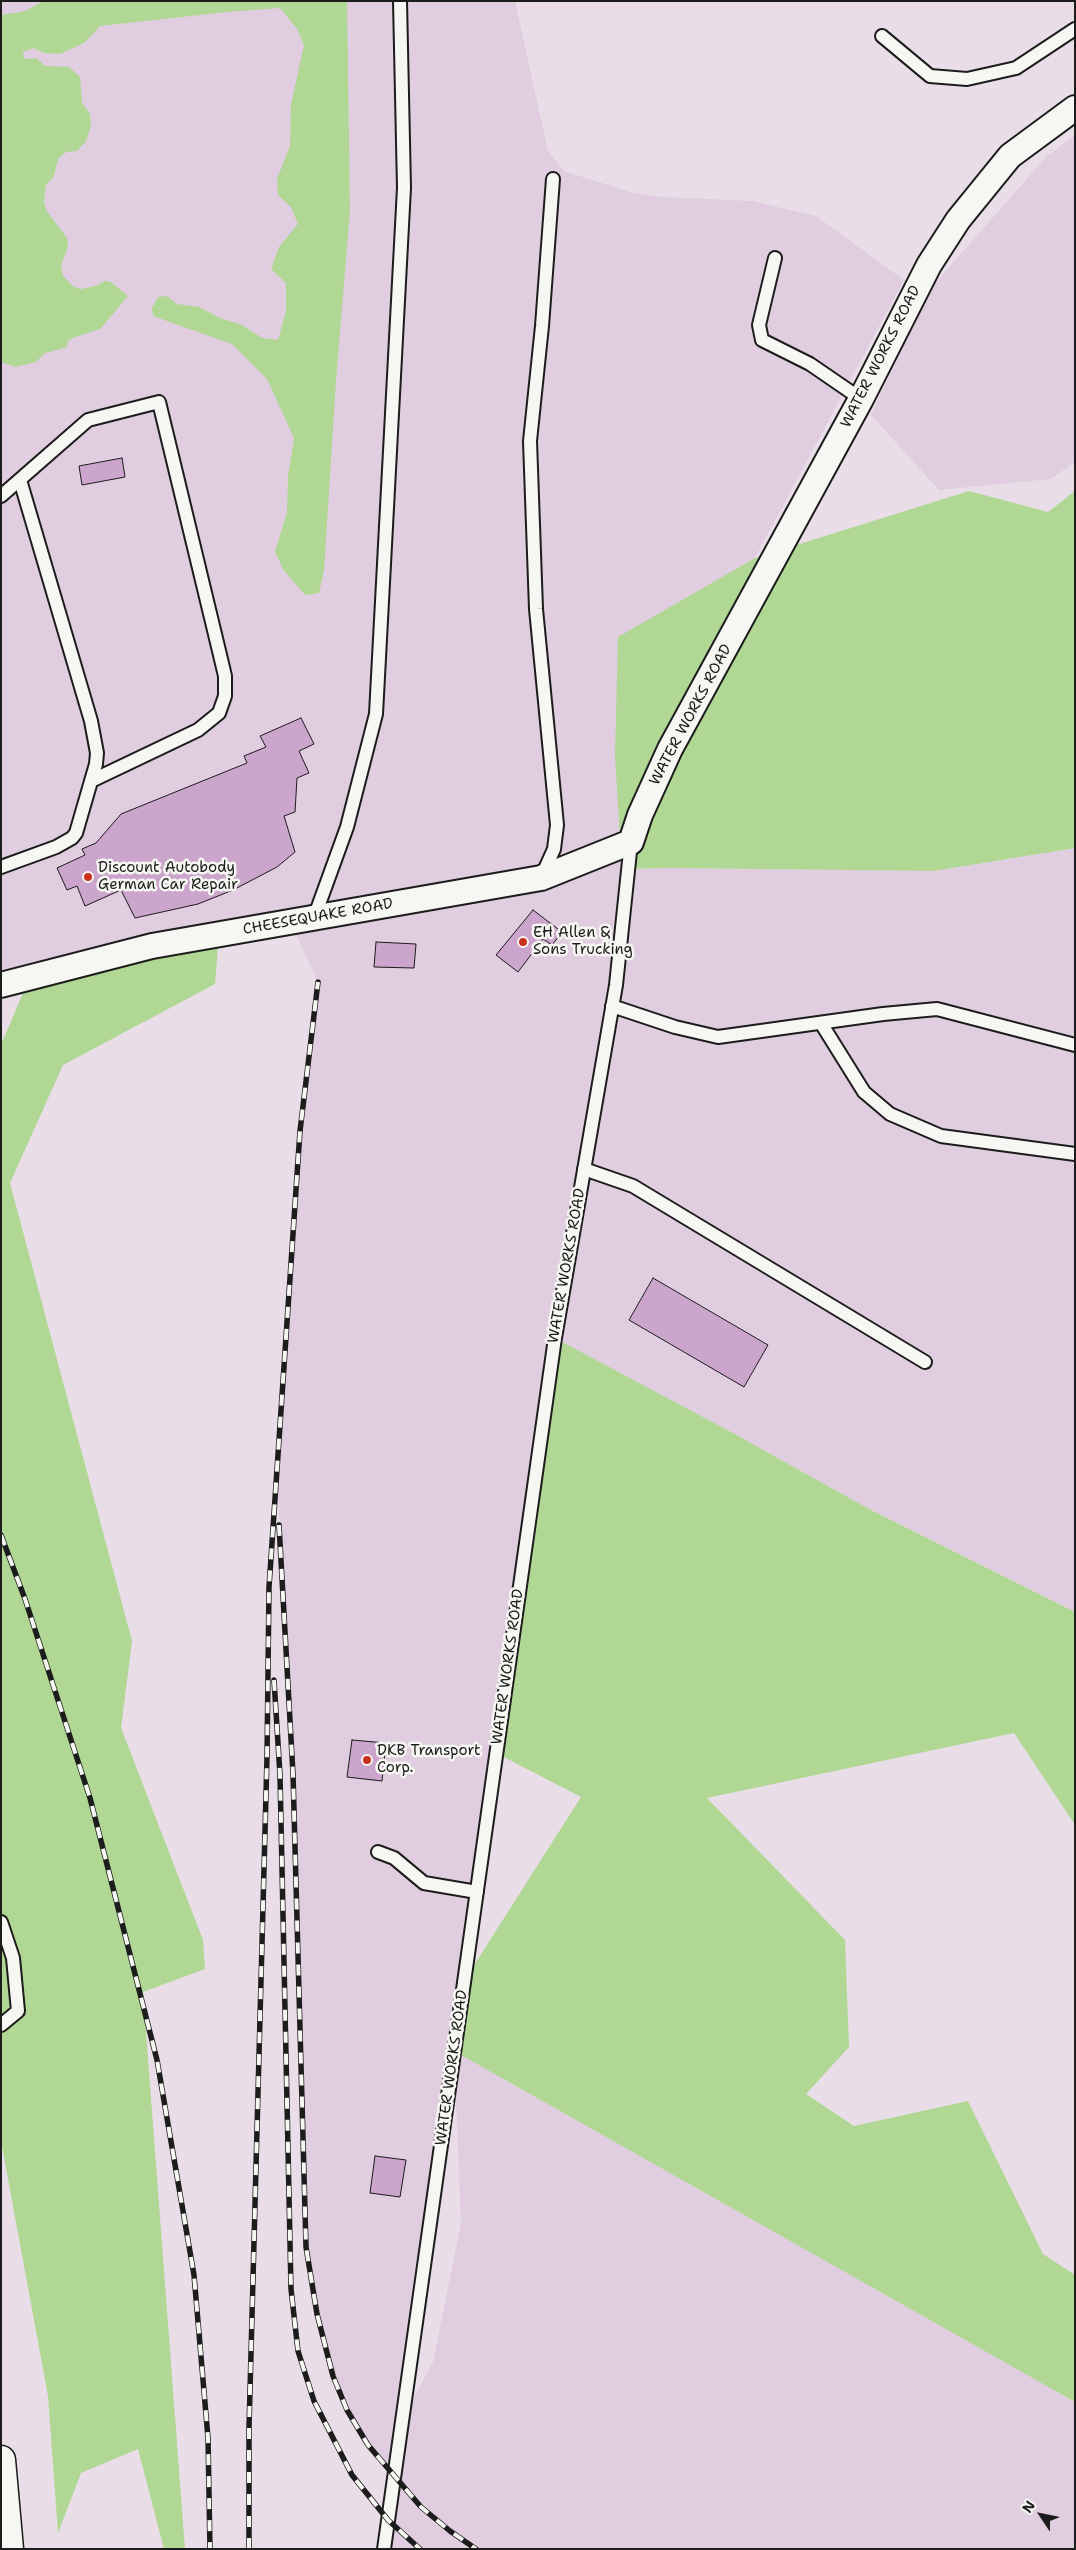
<!DOCTYPE html>
<style>
body{margin:0}
#map{position:relative;width:1076px;height:2550px;overflow:hidden;background:#e9dee7;font-family:"Shantell Sans",sans-serif}
canvas{display:block}
.frame{position:absolute;inset:0;border:2px solid #1c1c1c;pointer-events:none}
.north{position:absolute;left:1016px;top:2490px;width:50px;height:50px;-webkit-text-stroke:4px #f6f6f2;paint-order:stroke;rotate:304deg;font-size:14px;font-weight:700;line-height:20px;text-align:center;color:#1c1c1c}
.north::after{content:'';display:block;margin:auto;width:18px;height:22px;background:#1c1c1c;clip-path:polygon(50% 0,100% 100%,50% 72%,0 100%)}
</style>
<div id="map">
<canvas width="1076" height="2550"></canvas>
<div class="frame"></div>
<div class="north">N</div>
</div>
<script>
const g = document.querySelector('canvas').getContext('2d');
g.lineJoin = 'round';
function paint(path, color) {
  g.fillStyle = color;
  g.fill(path, 'evenodd');
}
function shape(rows) {
  const path = new Path2D();
  for (const r of rows) {
    path.moveTo(r[0], r[1]);
    for (let i = 2; i < r.length; i += 2) path.lineTo(r[i], r[i + 1]);
  }
  return path;
}
function trace(path, color, width, dash) {
  g.strokeStyle = color;
  g.lineWidth = width;
  g.lineCap = dash ? 'butt' : 'round';
  g.setLineDash(dash || []);
  g.stroke(path);
}
function drawText(font, color, halo, rows, align = 'center') {
  g.font = font + ' "Shantell Sans",sans-serif';
  g.lineWidth = 5;
  g.setLineDash([]);
  g.textBaseline = 'middle';
  g.strokeStyle = halo;
  g.fillStyle = color;
  for (const [text, x, y, turn = 0] of rows) {
    g.save();
    g.translate(x, y);
    g.rotate((+turn || 0) * Math.PI / 180);
    g.textAlign = isNaN(turn) ? turn : align;
    if (halo) g.strokeText(text, 0, 0);
    g.fillText(text, 0, 0);
    g.restore();
  }
}
paint(shape([
 [1,1,515,1,548,151,564,171,630,192,661,197,752,201,816,216,904,280,755,558,701,590,622,869,669,868,934,871,1075,848,1075,1612,869,1509,733,1433,555,1338,397,2429,433,2362,461,2223,454,2051,1075,2402,1075,2549,386,2549,394,2475,368,2445,347,2410,333,2376,317,2314,306,2247,293,1774,277,1475,300,1131,318,982,293,928,1,986],
 [1075,135,1075,462,1051,479,939,490,871,415,929,290,1046,157]
]), '#e0cddf');
paint(shape([
 [44,1,347,1,350,210,336,381,324,570,319,593,305,595,283,569,275,552,287,512,288,476,294,438,267,379,232,344,153,316,152,308,158,297,167,296,177,304,199,307,220,318,242,325,262,338,278,340,286,311,286,283,271,269,279,247,298,224,291,207,278,195,277,179,290,146,291,105,304,45,298,30,280,8,227,12,100,26,84,43,60,54,44,53,33,48,23,52,24,59,36,58,45,66,69,67,80,77,82,103,90,114,91,126,86,141,77,151,66,152,58,159,54,176,46,185,44,202,46,210,67,238,68,247,61,265,63,276,74,287,81,289,96,286,104,281,111,282,128,296,100,329,75,337,68,341,67,347,45,353,36,362,15,367,1,362,1,15,25,11],
 [969,491,1048,512,1075,491,1075,848,934,871,669,868,622,869,615,756,618,637,755,558],
 [219,933,215,984,63,1065,10,1183,132,1641,121,1728,203,1940,205,1969,143,1992,185,2549,164,2549,138,2449,81,2473,58,2533,48,2396,1,2141,1,1045,28,981],
 [555,1338,733,1433,869,1509,1075,1612,1075,1825,1014,1733,707,1798,845,1940,849,2047,806,2094,854,2126,968,2101,1043,2254,1075,2275,1075,2402,454,2051,464,1981,581,1797,496,1753]
]), '#b0d793');
const building = shape([
 [122,458,125,477,82,485,79,466,122,458],
 [301,718,314,744,299,751,309,773,297,778,295,812,284,816,295,852,277,867,233,890,198,904,135,918,121,890,85,906,77,886,67,890,57,868,85,855,82,849,96,843,121,814,247,763,244,756,266,747,260,736,301,718],
 [533,910,562,932,552,945,543,939,518,972,496,955,533,910],
 [376,942,416,944,414,968,374,967,376,942],
 [653,1278,768,1345,744,1387,629,1320,653,1278],
 [352,1740,386,1743,382,1781,347,1777,352,1740],
 [375,2156,406,2160,400,2197,370,2193,375,2156]
]);
paint(building, '#cca5cc');
trace(building, '#1c1c1c', 1);
const service = shape([
 [882,36,930,76,967,79,1016,68,1075,29],
 [775,258,759,325,762,340,810,364,861,399],
 [1,496,88,420,159,402,220,655,225,676,225,696,219,713,198,730,91,781],
 [1,867,56,847,72,838,76,833,96,764,97,753,91,721,20,480],
 [541,878,554,849,557,825,536,609,530,441,542,326,553,179],
 [314,918,347,827,376,714,404,188,400,1],
 [612,1006,675,1027,718,1037,883,1014,937,1009,1075,1045],
 [821,1023,864,1092,890,1114,941,1136,1075,1154],
 [584,1169,633,1186,925,1362],
 [378,1852,394,1858,424,1883,477,1892],
 [1,1922,13,1958,18,2011,1,2025],
 [384,2549,555,1338,616,985,631,842]
]);
const minor = shape([
 [1,985,152,946,541,878,631,842,640,815,670,749,861,399,929,265,958,220,1010,156,1075,108]
]);
const secondary = shape([
 [1,2460,9,2549]
]);
trace(service, '#1c1c1c', 16);
trace(minor, '#1c1c1c', 28);
trace(secondary, '#1c1c1c', 31);
trace(service, '#f6f6f2', 12);
trace(minor, '#f6f6f2', 24);
trace(secondary, '#f6f6f2', 28);
const rail = shape([
 [279,1525,293,1774,306,2247,317,2314,333,2376,347,2410,368,2445,421,2507,450,2531,476,2549],
 [1,1535,25,1599,90,1798,157,2060,194,2275,208,2438,210,2549],
 [274,1680,280,1775,291,2289,298,2351,314,2401,352,2475,388,2520,420,2549],
 [249,2549,249,2428,267,1757,269,1587,300,1131,318,982]
]);
trace(rail, '#1c1c1c', 5.5);
trace(rail, '#f6f6f2', 4, [11]);
for (const [x, y, r, color] of [
 [88,877,5,"#c8321e"],
 [523,942,5,"#c8321e"],
 [367,1760,5,"#c8321e"]
]) {
  const dot = new Path2D();
  dot.arc(x, y, r, 0, 2 * Math.PI);
  g.fillStyle = color;
  g.fill(dot);
  trace(dot, '#f6f6f2', 2);
}
drawText('15px', '#1c1c1c', '#f6f6f2', [
 ["WATER WORKS ROAD",881,357,-63],
 ["WATER WORKS ROAD",691,715,-62],
 ["CHEESEQUAKE ROAD",318,917,-10],
 ["WATER WORKS ROAD",567,1266,-80],
 ["WATER WORKS ROAD",508,1667,-82],
 ["WATER WORKS ROAD",452,2068,-82]
]);
drawText('15px', '#1c1c1c', '#f6f6f2', [
 ["Discount Autobody",98,868],
 ["German Car Repair",98,885],
 ["EH Allen &",533,933],
 ["Sons Trucking",533,950],
 ["DKB Transport",377,1751],
 ["Corp.",377,1768]
], 'left');
</script>
